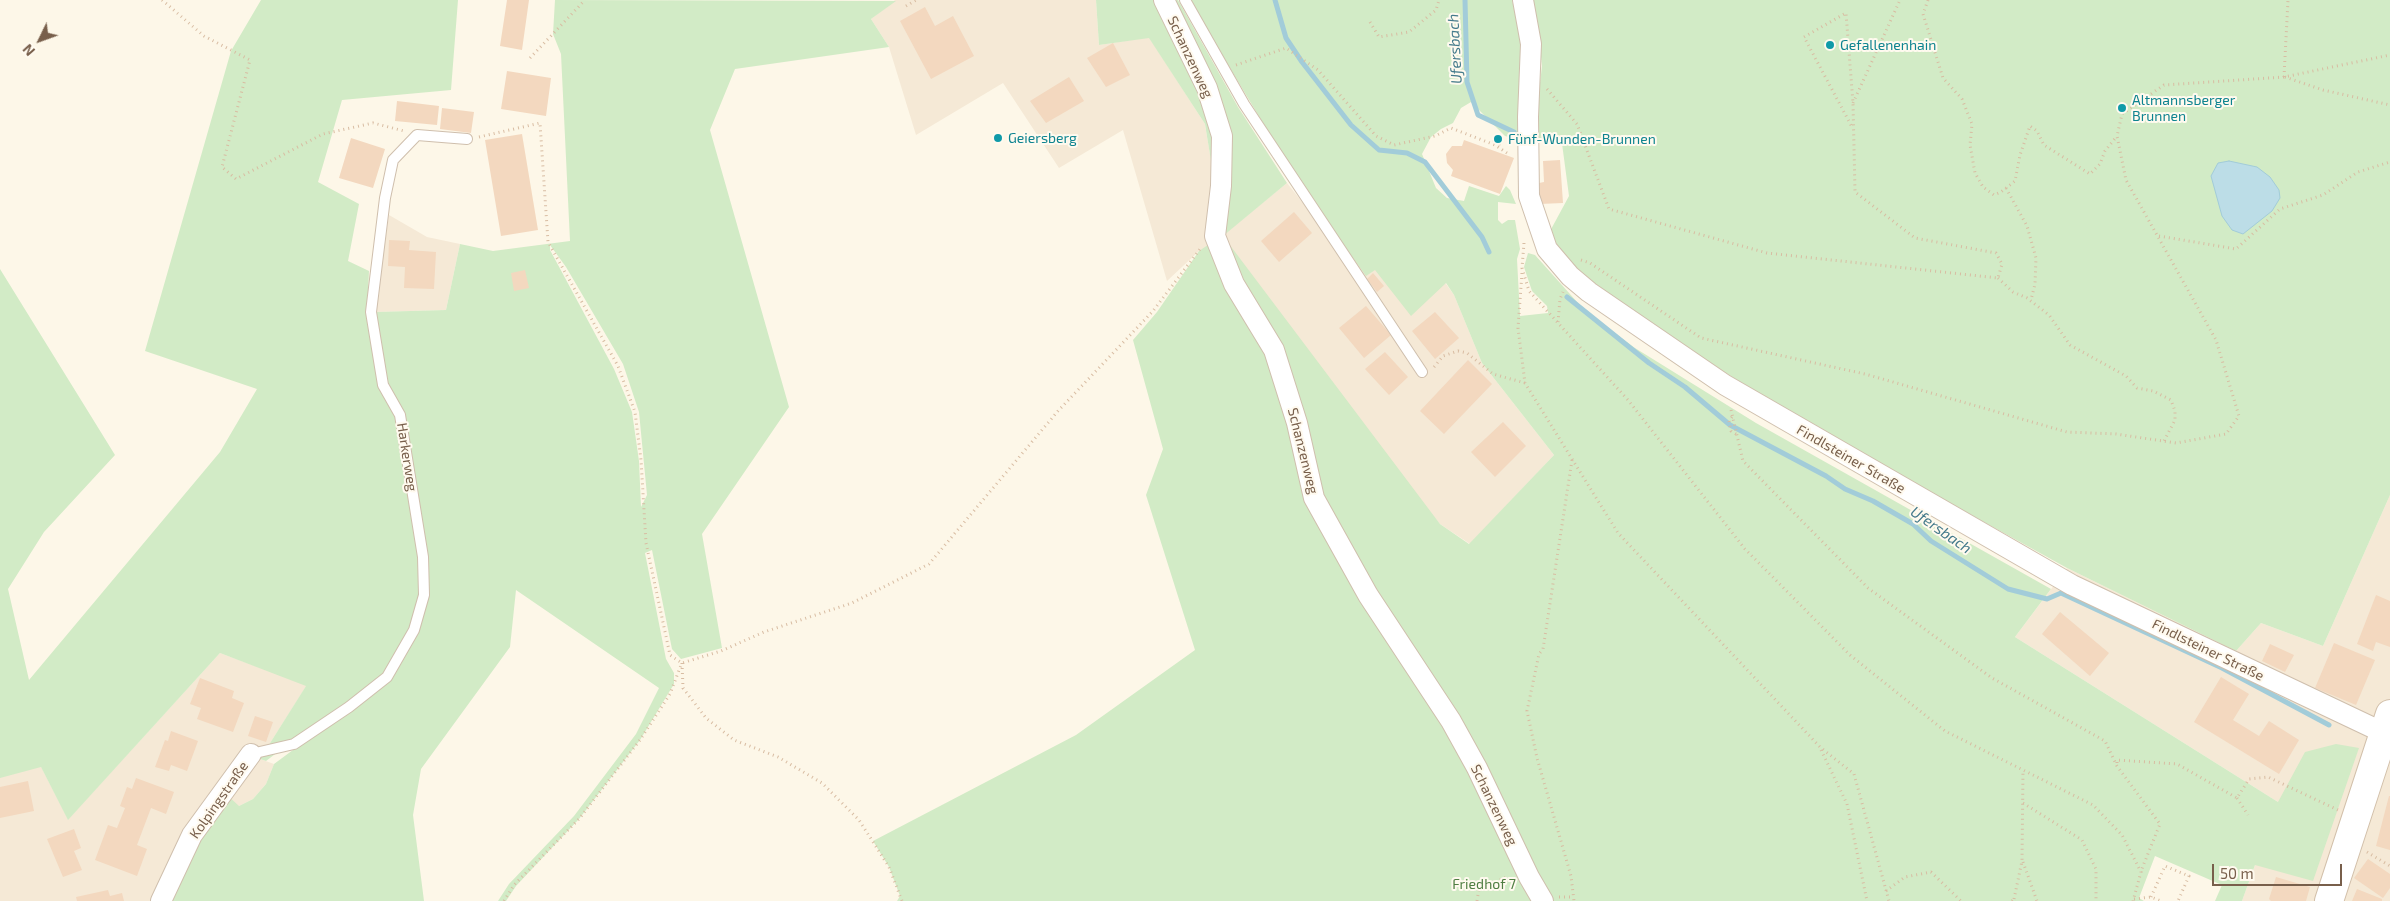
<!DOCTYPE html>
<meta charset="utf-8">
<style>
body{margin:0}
#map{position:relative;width:2390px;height:901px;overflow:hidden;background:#fdf7e8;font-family:"Exo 2",sans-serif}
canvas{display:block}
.north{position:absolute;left:15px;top:15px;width:50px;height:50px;-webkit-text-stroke:4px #fffaef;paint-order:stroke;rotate:228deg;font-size:14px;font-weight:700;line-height:20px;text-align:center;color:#785f4b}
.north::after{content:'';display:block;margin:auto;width:18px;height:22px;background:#785f4b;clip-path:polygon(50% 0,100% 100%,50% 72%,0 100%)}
.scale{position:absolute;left:2212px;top:864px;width:130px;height:22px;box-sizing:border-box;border:2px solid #785f4b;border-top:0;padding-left:6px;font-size:15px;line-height:18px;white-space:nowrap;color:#785f4b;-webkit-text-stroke:4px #fffaef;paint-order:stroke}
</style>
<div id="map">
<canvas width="2390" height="901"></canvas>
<div class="north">N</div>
<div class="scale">50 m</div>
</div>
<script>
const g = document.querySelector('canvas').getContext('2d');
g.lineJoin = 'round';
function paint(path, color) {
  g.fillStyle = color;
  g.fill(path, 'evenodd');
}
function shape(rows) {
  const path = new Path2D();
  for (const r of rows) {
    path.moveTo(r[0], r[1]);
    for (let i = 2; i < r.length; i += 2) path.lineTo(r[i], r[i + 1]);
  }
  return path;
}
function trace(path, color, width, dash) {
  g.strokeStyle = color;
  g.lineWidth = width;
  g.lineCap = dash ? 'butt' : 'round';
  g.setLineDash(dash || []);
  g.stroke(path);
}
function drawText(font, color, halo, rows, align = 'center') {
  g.font = font + ' "Exo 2",sans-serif';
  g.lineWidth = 4;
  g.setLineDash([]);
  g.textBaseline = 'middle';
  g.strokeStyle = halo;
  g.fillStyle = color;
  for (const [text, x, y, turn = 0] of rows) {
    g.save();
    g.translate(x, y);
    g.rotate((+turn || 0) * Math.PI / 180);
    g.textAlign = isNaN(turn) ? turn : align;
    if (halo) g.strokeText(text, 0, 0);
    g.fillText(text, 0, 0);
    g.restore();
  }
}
paint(shape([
 [895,0,1096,0,1099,45,1149,37,1205,124,1223,235,1287,183,1344,255,1397,216,1454,295,1482,363,1554,455,1470,544,1440,524,1199,251,1167,281,1123,130,1059,168,1003,83,916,135,889,47,871,19],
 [389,215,427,237,460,244,446,310,375,312],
 [2390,495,2390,901,2242,901,2278,802,2015,637,2067,568,2236,651,2261,623,2323,646],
 [220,653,307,685,260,759,274,764,266,784,253,799,239,806,167,901,0,901,0,687,68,819]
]), '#f5e9d6');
paint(shape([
 [261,0,458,0,451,90,342,100,318,182,359,204,348,261,369,271,367,312,397,417,421,557,421,596,411,629,385,675,347,705,312,726,266,761,260,759,306,686,220,653,68,820,41,767,0,778,0,269,115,455,44,532,8,589,29,680,220,452,257,389,145,351,231,51],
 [555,0,896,1,871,19,889,47,735,69,710,130,789,407,702,534,722,648,681,659,672,649,652,550,645,553,666,659,674,673,674,684,640,740,579,819,516,886,506,901,498,901,509,884,574,816,636,734,659,688,516,590,510,647,421,769,413,815,424,901,167,901,168,893,227,795,239,806,253,799,266,784,274,764,389,679,427,596,402,414,387,383,375,312,446,310,460,244,493,251,570,241,561,54,553,34],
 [550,245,566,267,623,364,639,412,647,495,641,507,639,461,632,412,614,369,550,250],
 [1096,0,1178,0,1238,107,1287,183,1223,236,1440,524,1469,544,1554,455,1482,363,1454,295,1446,283,1411,316,1375,270,1366,276,1299,183,1189,0,1512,0,1523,45,1520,140,1505,136,1471,102,1461,108,1453,123,1441,129,1431,137,1422,154,1436,188,1447,198,1464,201,1469,186,1499,196,1506,186,1510,190,1516,204,1498,202,1498,220,1502,224,1508,220,1515,220,1520,249,1517,259,1520,316,1548,313,1547,306,1532,291,1524,267,1528,253,1535,255,1578,303,1596,319,1635,348,1756,423,2051,589,2015,637,2278,802,2305,752,2336,744,2359,748,2313,881,2255,865,2242,901,2215,901,2222,885,2155,856,2139,898,2144,901,897,901,900,896,889,867,873,841,1076,735,1195,650,1146,495,1163,449,1133,340,1157,312,1199,251,1223,235,1205,124,1149,38,1099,45],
 [1530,0,2390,0,2390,495,2323,646,2261,623,2236,651,2067,568,1827,435,1651,327,1589,283,1571,264,1549,233,1569,196,1561,136,1533,141,1542,66,1537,21]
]), '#d2ebc6');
const water = shape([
 [2229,161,2257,167,2270,177,2279,190,2280,198,2272,211,2243,234,2232,230,2222,216,2211,176,2218,163,2229,161]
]);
paint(water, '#bcdde7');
trace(water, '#a2ccd9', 1);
trace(shape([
 [1275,0,1286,38,1302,62,1351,125,1379,150,1407,153,1425,162,1482,237,1489,252],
 [1465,0,1467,82,1478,115,1514,132],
 [1567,297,1649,363,1685,387,1730,425,1826,476,1845,489,1873,501,1913,524,1931,541,2008,589,2047,599,2061,593,2222,668,2329,725]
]), '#a2ccd9', 5);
paint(shape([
 [507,0,529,0,522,50,500,46],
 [925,7,935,26,953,16,974,56,931,79,900,21],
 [1113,43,1130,75,1106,87,1087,58],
 [507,71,551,78,546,116,501,109],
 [1069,77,1084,101,1046,123,1030,101],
 [397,101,439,106,437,125,395,121],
 [442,108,474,112,471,133,440,129],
 [522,134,538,230,501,236,485,140],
 [1496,134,1504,138,1500,146,1492,141],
 [351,138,385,149,373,188,339,178],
 [1464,140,1514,158,1500,194,1451,176,1453,170,1447,163,1446,154,1452,146,1462,146],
 [1560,160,1563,203,1540,204,1539,183,1544,182,1543,161],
 [1294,212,1312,233,1279,262,1261,241],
 [389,240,410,241,409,250,436,252,434,289,404,288,405,267,388,266],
 [525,270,529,288,514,291,511,273],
 [1373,273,1384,286,1377,292,1367,279],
 [1366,306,1391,335,1364,358,1339,328],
 [1435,312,1459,338,1435,359,1412,331],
 [1385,352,1408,377,1389,395,1365,369],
 [1468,360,1492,384,1444,434,1420,411],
 [1503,422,1526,446,1495,477,1471,452],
 [2376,595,2390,601,2390,647,2376,642,2373,651,2357,644],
 [2060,612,2109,653,2090,676,2042,634],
 [2334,643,2375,660,2356,705,2315,688],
 [2270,644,2294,655,2285,672,2262,661],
 [2221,677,2249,694,2233,720,2259,736,2269,721,2299,740,2279,774,2194,722],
 [200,678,234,691,232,698,244,703,233,732,197,719,201,708,190,704],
 [255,716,273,722,266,742,248,736],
 [171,731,198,741,187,771,171,765,169,771,155,767,165,740,168,741],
 [136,778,174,792,166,814,151,808,137,845,147,849,137,876,95,860,108,825,117,828,125,808,120,806,127,787,132,789],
 [28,781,34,811,0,818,0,787],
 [2389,796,2390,796,2390,850,2376,846],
 [74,829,81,848,74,851,82,870,63,877,47,839],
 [2368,859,2390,874,2390,888,2383,898,2354,878],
 [2276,877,2310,887,2306,901,2271,901,2269,899],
 [2357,889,2382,899,2382,901,2352,901],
 [108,890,110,896,122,893,124,901,77,901,76,897]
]), '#f3d8bf');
const lane = shape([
 [1185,0,1244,104,1422,372],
 [251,754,294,744,349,707,387,677,414,630,424,595,423,557,400,415,383,385,371,312,385,198,393,160,417,135,467,139]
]);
const street = shape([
 [1164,0,1207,88,1222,136,1221,186,1215,236,1234,284,1274,350,1297,423,1314,498,1368,595,1451,721,1477,768,1529,877,1543,901],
 [1523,0,1531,44,1528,117,1529,196,1547,249,1570,276,1589,292,1725,385,2072,585,2384,733],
 [161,901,192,835,251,754]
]);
const secondary = shape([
 [2329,901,2390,714]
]);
trace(lane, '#cfbfad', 12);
trace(street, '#cfbfad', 22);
trace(secondary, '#d2c0ab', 30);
trace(shape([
 [162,0,204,36,250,60,222,167,236,179,323,134,373,123,404,131],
 [1928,0,1923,14,1943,78,1962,99,1972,124,1970,145,1975,173,1983,187,1994,195,2001,192,2015,181,2020,155,2030,126,2037,131,2044,145,2090,174,2100,164,2105,151,2117,136],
 [906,6,916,0],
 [1370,22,1379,37,1409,32,1436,10,1439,0],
 [530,58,585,0],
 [1236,65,1286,48,1318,70,1376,136,1394,145,1435,136,1451,128,1495,145,1510,155],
 [2284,77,2288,0],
 [2285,77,2323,90,2390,105],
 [1547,89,1577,124,1609,209,1767,253,1998,278,2002,264,1996,253,1915,238,1855,192,1853,103,1846,13,1804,37,1852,127],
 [1853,103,1900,0],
 [479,137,540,123,548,242,618,366,635,412,641,460,646,543,670,655,682,663,721,651,764,632,852,603,929,564,1058,411,1153,311,1200,249],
 [2006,188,2027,226,2036,258,2035,284,2031,300],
 [2159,236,2236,249,2280,209,2323,195,2358,172,2390,162],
 [1524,243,1522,268,1529,291,1628,400,1745,549,1850,655,1945,731,2093,805,2122,835,2141,872,2133,901],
 [1581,260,1590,263,1701,338,1865,374,2067,432,2116,434,2176,443,2226,434,2239,416,2216,340,2126,180,2117,136,2122,114,2164,85,2284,77,2390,55],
 [1522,273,1518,328,1525,383,1618,533,1820,747,1854,774,1889,901],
 [1998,278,2013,292,2027,298,2049,315,2070,345,2126,376,2137,388,2153,391,2171,400,2175,411,2175,420,2164,441],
 [1558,322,1560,299,1563,292],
 [1434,367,1443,356,1458,351,1467,353,1493,374,1525,383],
 [1731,410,1743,461,1868,588,1992,678,2105,741,2117,766,2160,824,2141,871],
 [1732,417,1729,421,1731,431,1736,434],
 [1572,460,1543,649,1539,654,1527,711,1537,758,1571,876,1574,901],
 [682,663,683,688,706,718,734,740,778,757,822,783,859,820,889,867,902,901],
 [1821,750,1847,804,1867,901],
 [2117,763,2117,760,2177,764,2237,798,2249,779,2268,777,2338,810],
 [2237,798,2248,815],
 [2023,803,2082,840,2096,869,2096,901],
 [2367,852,2390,866],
 [2023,862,2037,901],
 [1886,891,1905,877,1931,872,1961,901],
 [1559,897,1574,897],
 [2151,897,2165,866,2189,876,2178,901],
 [2014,899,2022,861,2023,770],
 [2134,899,2151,897,2161,901],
 [504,901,514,885,579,819,640,740,670,694,681,665],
 [1477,901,1479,889,1509,876],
 [2012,901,2014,899,2015,901]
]), '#d8bca2', 3, [1, 4]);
trace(lane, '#fff', 10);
trace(street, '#fff', 20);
trace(secondary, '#fff', 28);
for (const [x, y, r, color] of [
 [1830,45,5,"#0f9aa8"],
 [2122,108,5,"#0f9aa8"],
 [998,138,5,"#0f9aa8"],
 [1498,139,5,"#0f9aa8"]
]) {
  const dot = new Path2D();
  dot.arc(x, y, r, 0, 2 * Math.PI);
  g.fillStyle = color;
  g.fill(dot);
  trace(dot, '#fffaef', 2);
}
drawText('14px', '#0d838f', '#fffaef', [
 ["Gefallenenhain",1840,45],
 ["Altmannsberger",2132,100],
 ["Brunnen",2132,116],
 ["Geiersberg",1008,138],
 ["Fünf-Wunden-Brunnen",1508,139]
], 'left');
drawText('14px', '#785f4b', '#fffaef', [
 ["Schanzenweg",1190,57,65],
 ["Schanzenweg",1303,451,76],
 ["Harkerweg",407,457,81],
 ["Findlsteiner Straße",1851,459,30],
 ["Findlsteiner Straße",2208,650,26],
 ["Kolpingstraße",219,800,-55],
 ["Schanzenweg",1494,805,64]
]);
drawText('14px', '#4f7e42', '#fffaef', [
 ["Friedhof 7",1484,884]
]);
drawText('italic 15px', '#447a8b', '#fffaef', [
 ["Ufersbach",1455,49,-93],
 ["Ufersbach",1941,530,35]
]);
</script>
